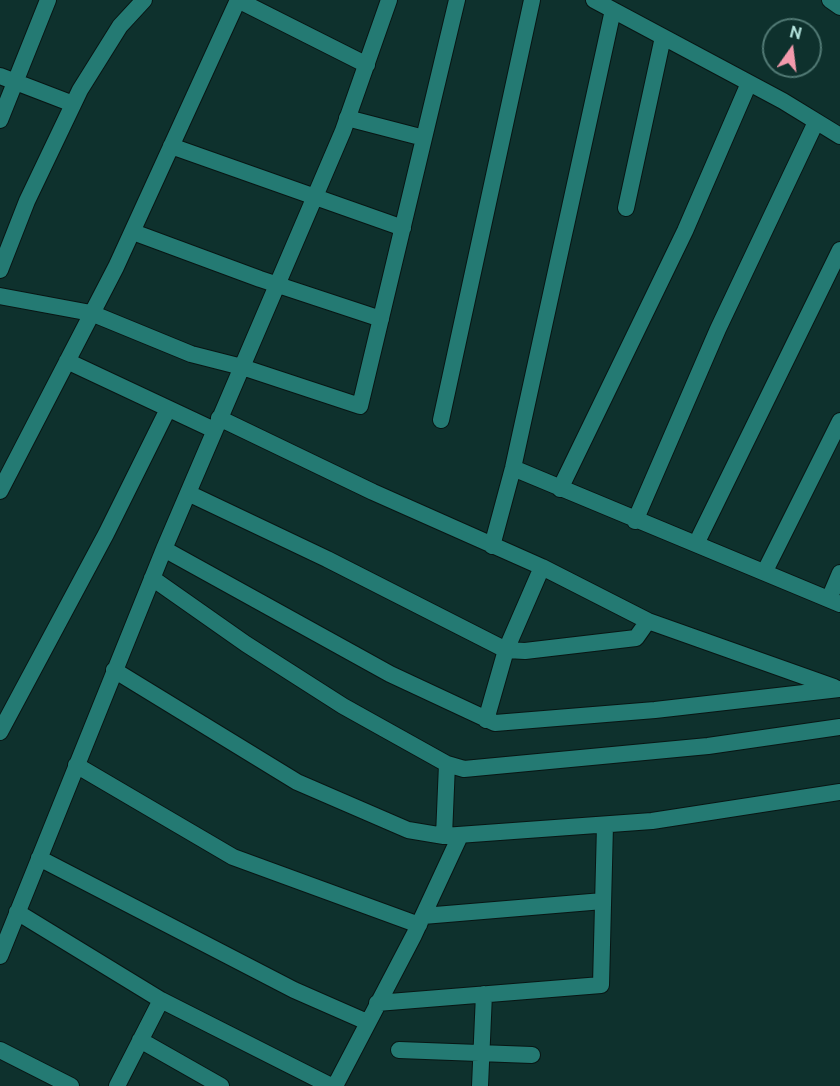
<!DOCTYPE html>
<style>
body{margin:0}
#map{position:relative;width:840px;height:1086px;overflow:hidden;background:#0e312d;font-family:Ubuntu,sans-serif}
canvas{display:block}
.north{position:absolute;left:762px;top:18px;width:60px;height:60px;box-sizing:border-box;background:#0e312d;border:2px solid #517974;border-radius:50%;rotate:14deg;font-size:16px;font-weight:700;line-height:24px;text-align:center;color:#b6e6df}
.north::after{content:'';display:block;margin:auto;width:21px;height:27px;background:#f39aac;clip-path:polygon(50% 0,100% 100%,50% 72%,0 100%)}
</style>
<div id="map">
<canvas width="840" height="1086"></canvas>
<div class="north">N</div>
</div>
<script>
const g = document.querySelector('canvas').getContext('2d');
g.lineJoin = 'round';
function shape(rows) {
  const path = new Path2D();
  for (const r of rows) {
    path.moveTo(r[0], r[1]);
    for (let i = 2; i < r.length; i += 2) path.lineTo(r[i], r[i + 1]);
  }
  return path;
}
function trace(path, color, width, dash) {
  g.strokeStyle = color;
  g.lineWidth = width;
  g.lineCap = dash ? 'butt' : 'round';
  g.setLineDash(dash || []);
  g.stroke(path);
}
const street = shape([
 [238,0,367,65],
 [594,0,783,101,840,136],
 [830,0,840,7],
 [0,76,73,104],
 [347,118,424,138],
 [0,120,48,0],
 [171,146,403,228],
 [626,208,663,37],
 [133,232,260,279,381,319],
 [0,270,27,201,80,90,120,26,144,0],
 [0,296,91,313,191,354,242,367,360,406,457,0],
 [67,361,214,430],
 [219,418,373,492,542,567,648,621,834,687],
 [441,420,532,0],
 [513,468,840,604],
 [560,489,685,231,749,83],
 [0,491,116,267,238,0],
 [188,493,327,559,506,650,525,651,636,638,648,621],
 [635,521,718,329,816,122],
 [696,544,840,250],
 [492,546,513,468,613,10],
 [164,549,390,674,495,723,655,710,839,689],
 [765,571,840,421],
 [152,578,246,644,343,706,447,764,464,769,708,746,840,727],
 [829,599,840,573],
 [114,670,297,782,408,830,444,836,652,821,840,792],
 [486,720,506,650,542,567],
 [0,732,106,534,168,409],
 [76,765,233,857,419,925],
 [444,836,447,764],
 [39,858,294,990,367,1022],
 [17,912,161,1000,331,1086],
 [423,916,603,901],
 [0,956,164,549,343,131,389,0],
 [377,1003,601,985,605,825],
 [140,1040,221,1086],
 [0,1050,71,1086],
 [399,1050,532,1055],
 [117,1086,161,1000],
 [335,1086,414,935,460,836],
 [480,1086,484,994]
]);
trace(street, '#081614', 18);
trace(street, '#247a73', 16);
</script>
